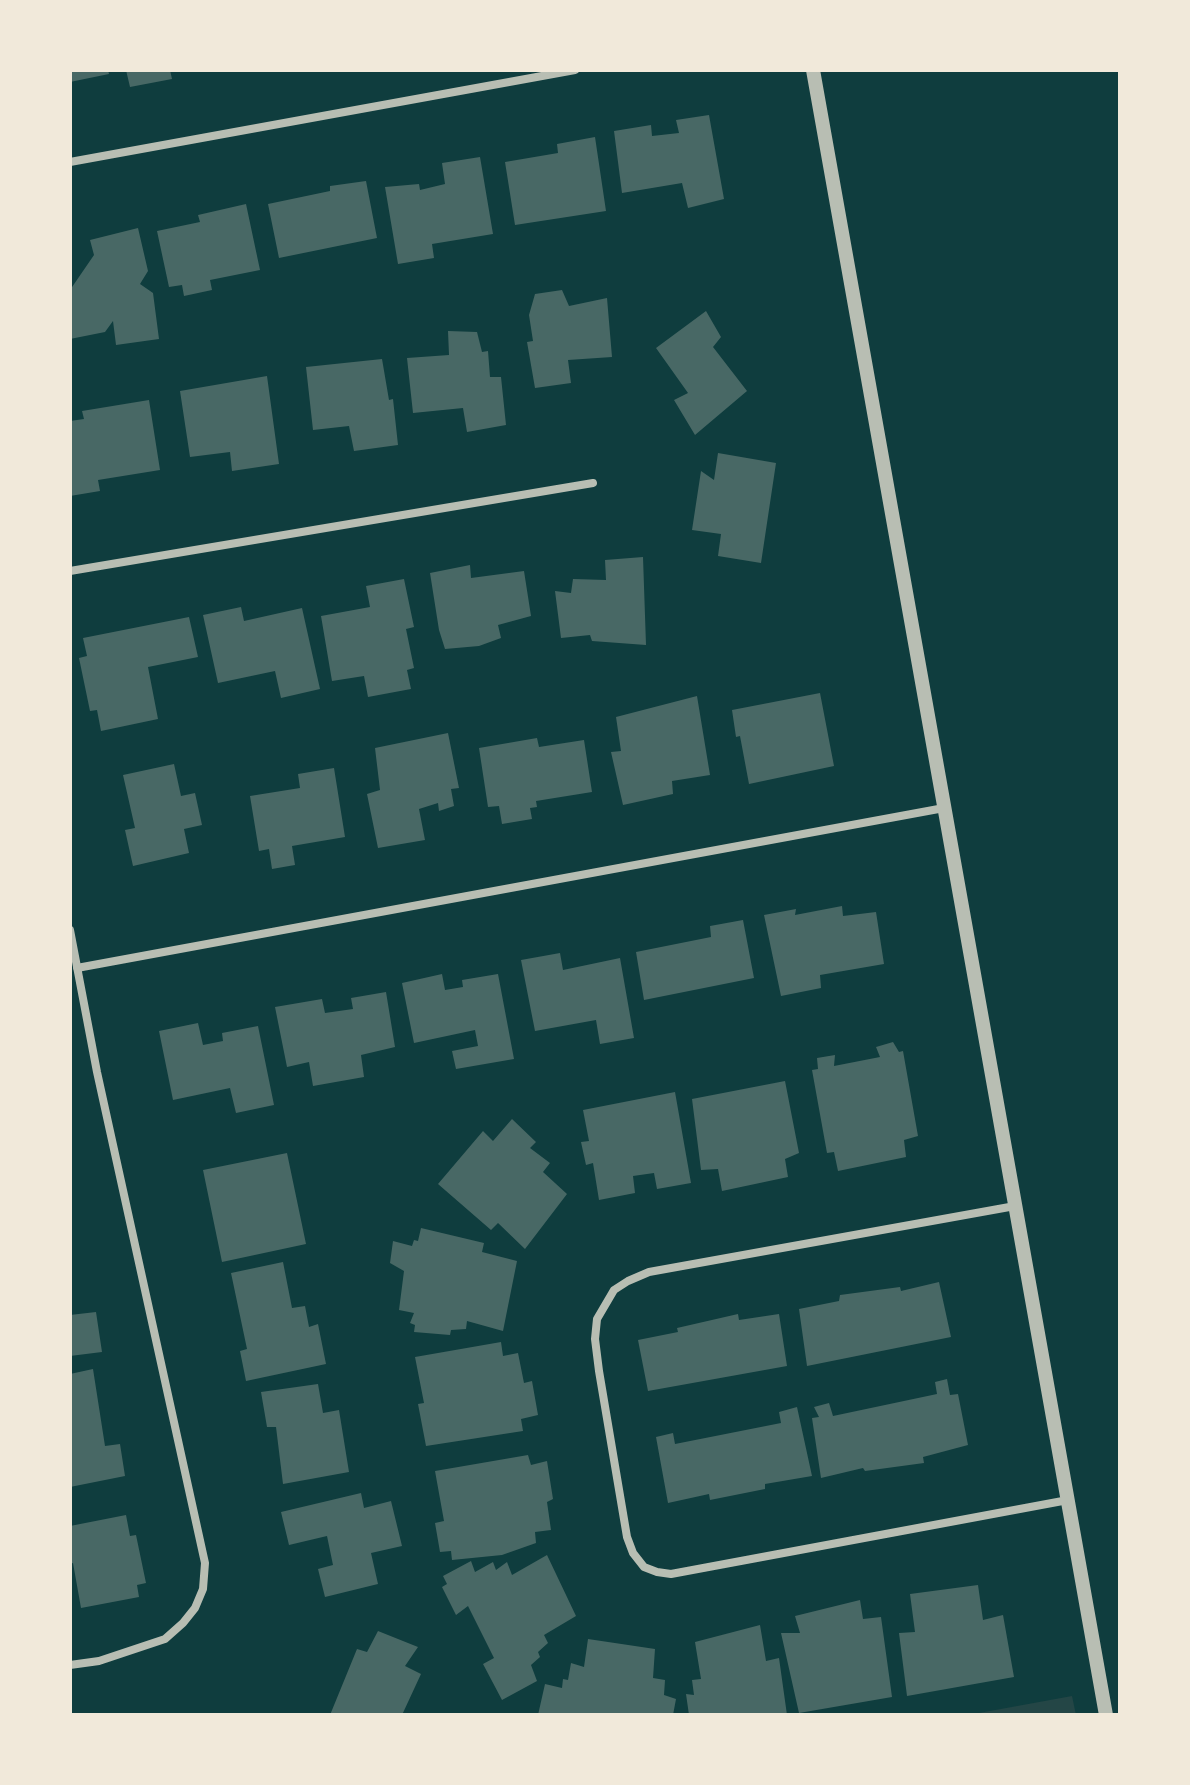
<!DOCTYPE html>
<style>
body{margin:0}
#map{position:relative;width:1190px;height:1785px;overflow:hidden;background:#0f3d3e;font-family:Lato,sans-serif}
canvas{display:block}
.frame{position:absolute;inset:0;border:72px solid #f1e9da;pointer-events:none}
</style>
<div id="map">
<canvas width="1190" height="1785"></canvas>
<div class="frame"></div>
</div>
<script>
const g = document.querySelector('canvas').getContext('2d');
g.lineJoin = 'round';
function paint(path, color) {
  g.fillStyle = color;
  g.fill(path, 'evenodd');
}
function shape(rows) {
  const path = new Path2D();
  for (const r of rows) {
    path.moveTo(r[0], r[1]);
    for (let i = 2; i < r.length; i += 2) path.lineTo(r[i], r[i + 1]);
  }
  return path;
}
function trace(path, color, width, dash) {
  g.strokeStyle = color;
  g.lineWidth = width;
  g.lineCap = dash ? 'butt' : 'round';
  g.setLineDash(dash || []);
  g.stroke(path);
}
paint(shape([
 [1072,1696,1076,1715,968,1715]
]), '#244646');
paint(shape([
 [70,70,108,70,109,74,70,82],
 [126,70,170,70,172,79,130,87],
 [709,115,724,199,688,208,682,183,622,193,614,131,651,125,652,136,679,133,676,120],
 [595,137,606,211,515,225,505,162,558,153,557,144],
 [480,157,493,234,432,244,434,258,398,264,385,187,419,184,420,190,445,184,442,163],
 [366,181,377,238,279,258,268,204,330,191,330,186],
 [246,204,260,270,210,280,212,290,184,296,182,285,169,287,157,231,200,222,198,215],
 [138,228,148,271,140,284,153,293,159,339,116,345,113,321,105,332,70,339,70,290,94,255,90,240],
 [562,290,569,306,607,298,612,357,568,360,571,383,535,388,527,342,533,341,529,315,535,294],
 [706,311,721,337,713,347,747,391,695,435,674,400,688,393,656,348],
 [448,331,477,332,482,352,488,351,490,377,501,377,506,425,467,432,463,408,413,413,407,358,449,355],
 [382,359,389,400,393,399,398,445,354,451,349,426,313,430,306,367],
 [267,376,279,464,232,471,230,452,190,457,180,391],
 [149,400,160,470,98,480,100,491,70,496,70,421,84,419,82,411],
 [718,453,776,463,761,563,718,556,721,534,692,530,701,471,714,480],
 [643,557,646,645,592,641,590,635,561,638,555,591,571,593,573,579,606,580,605,560],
 [470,565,471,578,524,571,531,616,498,625,501,638,479,646,445,649,439,630,430,573],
 [404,579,414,627,406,629,414,668,407,670,411,689,368,697,364,676,332,681,321,616,370,607,366,586],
 [241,607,244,621,302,608,320,689,281,698,275,671,218,683,203,615],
 [189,617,198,657,148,667,158,719,101,731,97,710,90,711,79,658,87,656,83,638],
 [820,693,834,766,749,784,740,736,736,737,732,710],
 [697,696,710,775,672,781,673,794,623,805,611,752,621,751,616,717],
 [448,733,459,788,451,789,454,806,439,811,438,803,419,809,425,840,378,848,367,794,380,790,375,748],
 [537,738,539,747,584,740,592,792,536,801,537,807,530,808,532,819,502,824,499,806,488,807,479,748],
 [174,764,181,796,195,793,202,825,184,829,189,853,133,866,125,830,135,828,123,775],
 [334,768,345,837,292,846,295,865,272,869,269,849,259,851,250,796,300,788,298,774],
 [842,906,843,916,876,912,884,964,820,975,821,988,781,996,764,915,796,909,795,915],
 [743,920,754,978,644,1000,636,952,711,937,710,926],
 [560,953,563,970,620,958,634,1038,600,1044,596,1020,535,1031,521,960],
 [442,974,445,990,463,987,462,980,498,974,514,1059,456,1069,452,1051,478,1046,475,1030,414,1043,402,983],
 [386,992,395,1047,361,1055,364,1077,313,1086,309,1062,287,1067,275,1007,322,999,325,1013,353,1009,351,998],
 [198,1023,203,1045,223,1041,222,1033,258,1026,274,1105,236,1113,230,1088,173,1100,159,1031],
 [893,1042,899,1052,903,1051,918,1136,904,1140,906,1157,838,1171,834,1152,827,1153,812,1070,818,1069,817,1058,835,1055,834,1066,880,1057,876,1047],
 [785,1081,799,1153,785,1159,788,1177,722,1191,718,1169,701,1170,692,1099],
 [675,1092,691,1183,657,1189,654,1173,633,1176,635,1193,599,1200,593,1163,586,1165,581,1142,589,1141,583,1110],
 [512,1119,536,1142,530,1148,550,1163,543,1172,567,1194,525,1249,498,1223,491,1230,438,1184,483,1131,493,1141],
 [287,1153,306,1244,222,1262,203,1170],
 [421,1228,484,1243,482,1252,517,1261,503,1331,467,1321,466,1329,451,1330,450,1335,414,1332,415,1325,410,1323,414,1313,399,1310,404,1271,390,1263,393,1241,412,1246,414,1240,418,1241],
 [283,1262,292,1308,305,1306,309,1327,318,1324,326,1364,246,1381,240,1351,247,1349,231,1273],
 [939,1282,951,1337,807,1366,799,1309,839,1301,840,1295,900,1287,901,1291],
 [96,1312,102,1352,70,1356,70,1315],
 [738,1314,739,1320,779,1314,787,1366,648,1391,638,1340,678,1332,677,1328],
 [501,1342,503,1356,518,1353,524,1383,532,1381,538,1415,521,1419,523,1431,426,1446,418,1404,424,1403,415,1357],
 [93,1369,105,1446,120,1444,125,1476,70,1487,70,1374],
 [947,1379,950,1395,958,1394,968,1445,923,1457,924,1463,865,1471,863,1468,821,1478,812,1418,819,1417,814,1407,829,1403,833,1416,937,1394,935,1382],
 [318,1384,323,1413,339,1410,349,1472,283,1484,276,1427,267,1427,261,1392],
 [797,1407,812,1476,765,1484,765,1489,710,1500,709,1494,668,1503,656,1437,673,1433,675,1444,781,1423,779,1412],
 [528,1455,531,1465,547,1461,553,1499,547,1502,551,1530,535,1532,536,1543,502,1555,452,1560,451,1551,440,1552,435,1523,444,1521,435,1471],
 [361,1493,364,1508,391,1501,402,1546,371,1553,378,1584,325,1597,318,1569,333,1565,327,1536,289,1545,281,1512],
 [126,1515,130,1536,136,1535,146,1583,137,1585,139,1597,81,1608,73,1563,70,1564,70,1526],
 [547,1555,576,1616,544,1635,548,1643,538,1652,540,1657,531,1665,537,1681,502,1700,483,1664,494,1658,468,1606,456,1615,442,1587,447,1584,443,1576,471,1561,475,1572,493,1562,496,1570,507,1562,512,1575],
 [978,1585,983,1620,1003,1615,1014,1677,907,1696,899,1633,915,1632,910,1594],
 [860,1600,863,1619,881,1617,892,1697,799,1713,781,1633,800,1633,795,1616],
 [760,1625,766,1661,779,1658,787,1715,689,1715,686,1694,694,1695,692,1680,701,1679,695,1642],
 [378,1631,418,1647,405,1666,421,1674,402,1715,330,1715,357,1649,367,1652],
 [588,1639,655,1649,653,1678,665,1680,664,1695,676,1699,673,1715,538,1715,545,1684,562,1688,563,1679,568,1680,571,1663,584,1667]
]), '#486865');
trace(shape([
 [70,162,575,70],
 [70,571,593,483],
 [70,930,97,1072,205,1563,203,1589,195,1608,183,1623,165,1639,99,1661,70,1665],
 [77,968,944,808],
 [1015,1206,649,1272,628,1281,614,1290,597,1319,595,1339,599,1371,627,1537,633,1553,644,1567,657,1572,671,1574,1068,1500]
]), '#b8beb3', 8);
trace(shape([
 [813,70,1106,1715]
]), '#b8beb3', 14);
</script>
